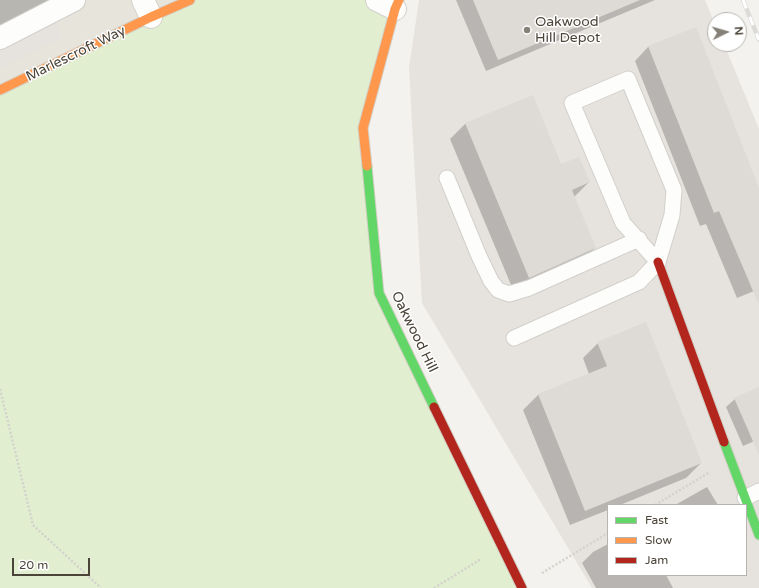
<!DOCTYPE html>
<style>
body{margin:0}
#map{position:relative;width:759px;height:588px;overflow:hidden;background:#f4f2ee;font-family:"Varela Round",sans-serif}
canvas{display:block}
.legend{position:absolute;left:607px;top:504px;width:140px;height:72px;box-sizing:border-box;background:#fff;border:1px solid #b7b4b0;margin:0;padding:5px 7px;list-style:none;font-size:12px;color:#4b4439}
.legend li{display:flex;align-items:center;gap:8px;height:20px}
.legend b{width:20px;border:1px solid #b7b4b0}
.north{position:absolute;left:707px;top:12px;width:40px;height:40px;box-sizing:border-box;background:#fff;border:1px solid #b7b4b0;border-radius:50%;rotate:85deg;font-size:11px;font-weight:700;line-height:16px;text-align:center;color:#4b4439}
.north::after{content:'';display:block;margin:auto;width:14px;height:18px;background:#868178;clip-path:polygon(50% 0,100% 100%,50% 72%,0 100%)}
.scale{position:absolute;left:12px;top:558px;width:78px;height:18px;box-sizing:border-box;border:2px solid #4b4439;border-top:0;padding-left:5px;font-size:12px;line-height:14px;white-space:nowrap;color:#4b4439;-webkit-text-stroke:3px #fff;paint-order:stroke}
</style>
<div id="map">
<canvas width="759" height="588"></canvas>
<ul class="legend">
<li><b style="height:5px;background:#63d668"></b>Fast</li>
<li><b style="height:5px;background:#ff974d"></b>Slow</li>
<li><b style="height:5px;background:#b3261e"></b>Jam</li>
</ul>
<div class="north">N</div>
<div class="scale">20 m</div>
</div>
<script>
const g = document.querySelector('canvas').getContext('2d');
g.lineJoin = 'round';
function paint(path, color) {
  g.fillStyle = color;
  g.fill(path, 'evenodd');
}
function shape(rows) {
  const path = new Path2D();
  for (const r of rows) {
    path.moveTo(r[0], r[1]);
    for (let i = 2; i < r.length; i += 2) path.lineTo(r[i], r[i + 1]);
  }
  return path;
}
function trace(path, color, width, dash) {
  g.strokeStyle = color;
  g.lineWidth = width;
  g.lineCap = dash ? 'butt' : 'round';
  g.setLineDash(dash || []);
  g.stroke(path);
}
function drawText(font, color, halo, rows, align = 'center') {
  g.font = font + ' "Varela Round",sans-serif';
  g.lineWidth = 3;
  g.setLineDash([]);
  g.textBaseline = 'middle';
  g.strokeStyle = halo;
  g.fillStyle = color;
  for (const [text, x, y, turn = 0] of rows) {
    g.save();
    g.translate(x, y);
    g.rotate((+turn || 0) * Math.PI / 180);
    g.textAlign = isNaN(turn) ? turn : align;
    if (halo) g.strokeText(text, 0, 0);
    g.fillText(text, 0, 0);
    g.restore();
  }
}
paint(shape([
 [0,0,190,0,0,90]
]), '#e7e4dc');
paint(shape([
 [419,0,705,0,715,24,715,44,724,44,759,129,759,588,592,588,422,303,409,68],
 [608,505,746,505,746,575,608,575]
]), '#e6e2de');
paint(shape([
 [190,0,376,0,395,9,363,128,379,293,517,588,0,588,0,90]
]), '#e1eecf');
paint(shape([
 [438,0,473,0,498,60,640,0,688,0,696,21,430,132,415,67],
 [50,14,62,37,0,68,0,28]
]), '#e6e3df');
paint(shape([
 [0,0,56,0,0,28],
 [456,0,655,0,486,71],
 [695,29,759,191,759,289,737,298,706,224,700,226,635,61,648,47],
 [532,96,561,165,589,182,574,197,595,248,580,263,514,292,450,139,465,124],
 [598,343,701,463,686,478,620,505,608,505,608,510,570,525,523,410,538,395,589,374,583,358],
 [759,388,759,439,743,446,726,407,735,399],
 [707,487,718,505,675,505],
 [608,544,608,575,666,575,673,588,596,588,582,563,593,552]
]), '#0003');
paint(shape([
 [473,0,640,0,498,60],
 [696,27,759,188,759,305,719,211,714,213,648,46],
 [533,95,561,164,579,157,590,182,572,190,596,248,529,278,465,123],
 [646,322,702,463,585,511,538,394,607,366,597,342],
 [759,387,759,455,734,398]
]), '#dedbd6');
const lane = shape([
 [447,178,479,256,491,281,498,290,509,294,529,288,639,239],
 [514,338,639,282,658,262,672,215,674,190,628,79,572,103,623,223,658,262],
 [745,498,759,491]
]);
const street = shape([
 [143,0,151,17],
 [377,0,395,9],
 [0,38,74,0]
]);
const fast = shape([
 [367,166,379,293,434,407],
 [724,442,759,535]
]);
const slow = shape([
 [0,90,151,17,190,0],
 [367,166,363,128,395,9,399,0]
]);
const jam = shape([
 [658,262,724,442],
 [434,407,522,588]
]);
trace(lane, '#d2d0cb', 17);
trace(street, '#d2d0cb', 24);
trace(fast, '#d3cfc5', 11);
trace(slow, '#d3cfc5', 11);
trace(jam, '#d3cfc5', 11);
trace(shape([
 [0,389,33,525,101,588],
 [655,505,710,472],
 [542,573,608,533],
 [434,588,481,559]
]), '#d3d2cc', 2.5, [2, 2]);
trace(lane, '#fdfdfc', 15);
trace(street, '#fdfdfc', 22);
trace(fast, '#63d668', 9);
trace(slow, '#ff974d', 9);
trace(jam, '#b3261e', 9);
const rail = shape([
 [743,0,759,40]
]);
trace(rail, '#dbdbda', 4.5);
trace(rail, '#fff', 3, [9]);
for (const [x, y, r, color] of [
 [527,30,4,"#868178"]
]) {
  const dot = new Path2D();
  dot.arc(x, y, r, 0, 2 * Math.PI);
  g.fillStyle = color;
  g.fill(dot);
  trace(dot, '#fff', 1.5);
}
drawText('14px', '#4b4439', '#fff', [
 ["Oakwood",535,22],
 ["Hill Depot",535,38]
], 'left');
drawText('14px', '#4b4439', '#fff', [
 ["Marlescroft Way",76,54,-26],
 ["Oakwood Hill",414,332,64]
]);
</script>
